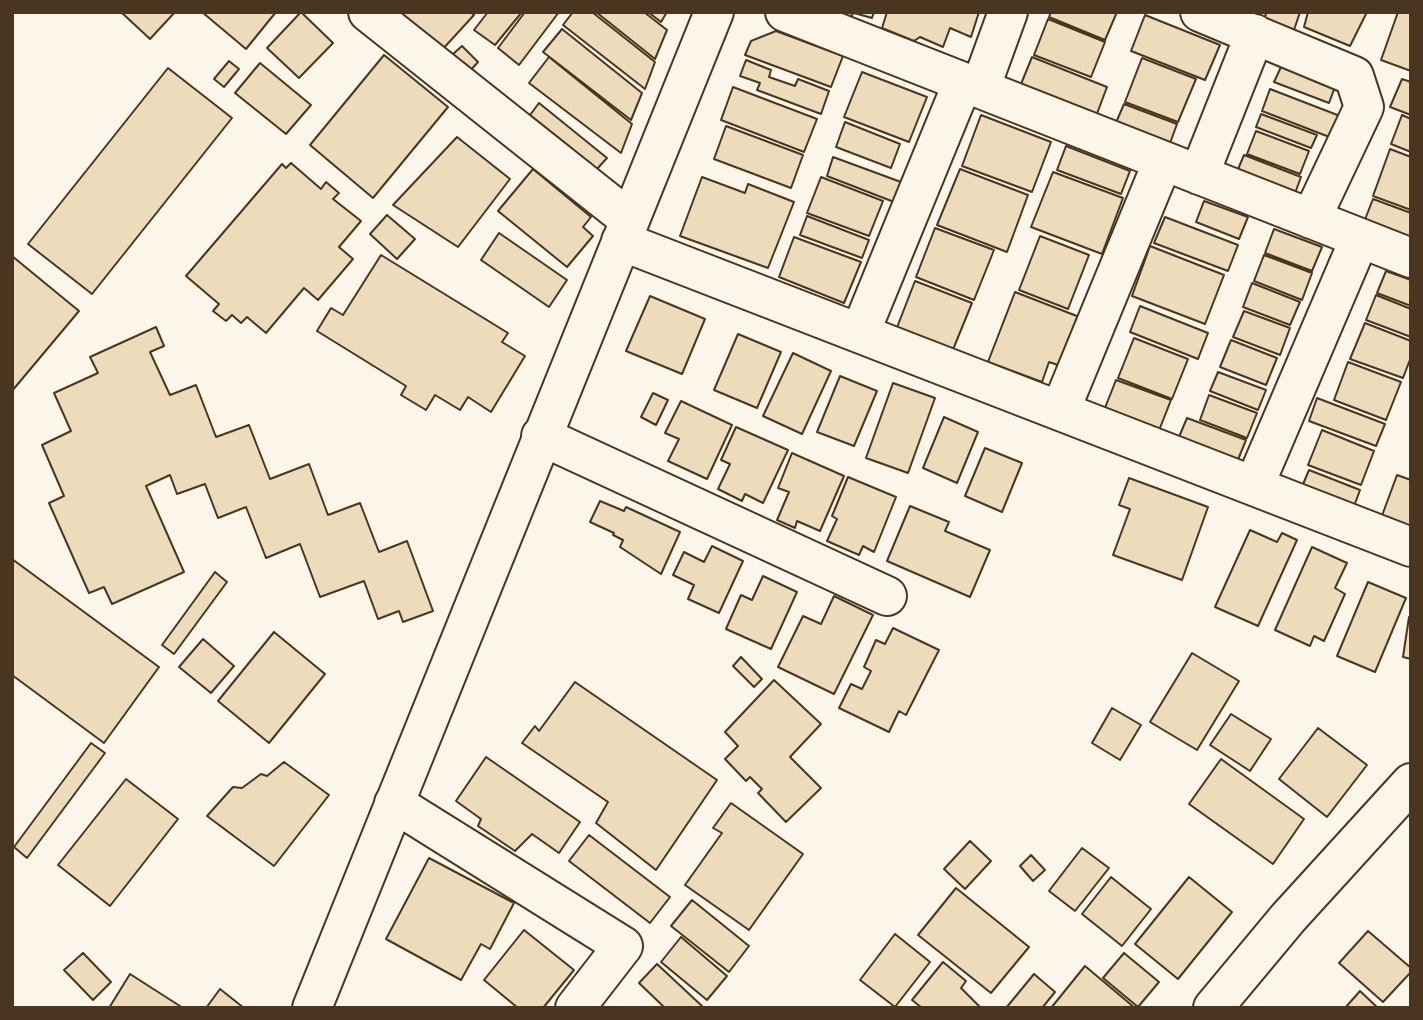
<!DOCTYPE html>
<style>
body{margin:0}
#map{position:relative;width:1423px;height:1020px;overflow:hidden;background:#fbf6e9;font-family:Karla,sans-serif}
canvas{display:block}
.frame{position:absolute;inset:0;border:14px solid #4a3520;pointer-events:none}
</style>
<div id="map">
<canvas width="1423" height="1020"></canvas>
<div class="frame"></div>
</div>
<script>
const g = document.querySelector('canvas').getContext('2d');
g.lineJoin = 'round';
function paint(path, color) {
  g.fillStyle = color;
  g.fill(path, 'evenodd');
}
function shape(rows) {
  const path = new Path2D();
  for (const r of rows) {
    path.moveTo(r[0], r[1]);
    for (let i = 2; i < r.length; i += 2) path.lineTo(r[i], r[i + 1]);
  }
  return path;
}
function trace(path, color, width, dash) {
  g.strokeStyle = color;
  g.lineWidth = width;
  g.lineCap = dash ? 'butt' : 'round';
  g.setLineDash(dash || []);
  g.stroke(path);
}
const building = shape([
 [121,12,175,12,150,39,121,12],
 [202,12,276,12,246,49,202,12],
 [301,12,333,43,299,78,267,48,301,12],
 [398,12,470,12,474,15,441,51,398,12],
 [488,12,522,12,495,45,474,30,488,12],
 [525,12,559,12,519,65,498,48,525,12],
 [573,12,592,12,655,62,645,89,563,25,573,12],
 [596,12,644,12,667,30,655,59,596,12],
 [648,12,667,12,661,22,648,12],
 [828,12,874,12,872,18,854,13,846,20,828,12],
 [887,12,979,12,971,37,950,28,943,47,920,37,914,41,882,28,887,12],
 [1051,12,1117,12,1105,40,1049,17,1051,12],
 [1267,12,1300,12,1294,30,1264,18,1267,12],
 [1308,12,1367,12,1350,46,1304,27,1308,12],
 [1398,12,1411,12,1411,71,1381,60,1398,12],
 [1145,15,1220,45,1205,80,1131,51,1145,15],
 [1048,19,1105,42,1091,77,1034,55,1048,19],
 [562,29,642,93,631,120,543,52,562,29],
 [776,31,843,56,831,87,745,55,751,41,776,31],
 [462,46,478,62,469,72,453,54,462,46],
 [384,55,448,107,373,198,310,145,384,55],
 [549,57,632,124,621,153,529,83,549,57],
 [1032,57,1107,87,1095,119,1019,89,1032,57],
 [1142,58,1196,79,1178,122,1125,102,1142,58],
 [746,60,771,70,769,77,795,86,798,79,829,91,821,114,757,90,760,83,740,76,746,60],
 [229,61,239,69,224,87,214,79,229,61],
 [260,63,311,105,286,134,235,93,260,63],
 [1281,67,1335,87,1329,103,1274,82,1281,67],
 [168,68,232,118,92,294,28,244,168,68],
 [862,72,927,97,909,142,844,117,862,72],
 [1402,79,1411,82,1411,115,1390,107,1402,79],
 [733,87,817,119,804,152,721,120,733,87],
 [1270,89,1340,116,1332,138,1262,111,1270,89],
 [539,103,607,158,597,169,530,115,539,103],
 [1124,104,1177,124,1169,146,1115,125,1124,104],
 [1261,114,1317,135,1311,148,1256,127,1261,114],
 [981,115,1051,142,1032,192,962,166,981,115],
 [1402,115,1411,119,1411,152,1391,144,1402,115],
 [845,122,900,144,891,168,836,147,845,122],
 [726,126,803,155,791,188,714,159,726,126],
 [1256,131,1309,151,1300,174,1247,154,1256,131],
 [457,137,510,179,458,247,393,205,457,137],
 [1066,146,1130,171,1121,194,1057,170,1066,146],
 [1390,149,1411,157,1411,210,1373,196,1390,149],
 [1244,155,1301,177,1294,196,1236,174,1244,155],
 [833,157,901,182,894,202,827,176,833,157],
 [291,163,321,189,326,182,339,193,333,199,361,221,339,247,353,259,318,300,304,288,266,333,247,317,241,323,232,315,226,321,213,311,219,304,186,276,282,164,286,168,291,163],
 [533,169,591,217,583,227,593,236,567,267,498,211,533,169],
 [960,169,1028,195,1007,252,937,225,960,169],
 [1053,172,1123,198,1102,254,1031,227,1053,172],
 [702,177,745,193,748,184,794,202,768,268,680,236,702,177],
 [821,177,883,201,869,236,807,213,821,177],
 [1373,199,1411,213,1410,239,1364,222,1373,199],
 [1204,201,1248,217,1239,239,1196,222,1204,201],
 [387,215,415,239,397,259,370,234,387,215],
 [807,216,869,240,862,258,800,235,807,216],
 [1165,217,1238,245,1228,271,1154,243,1165,217],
 [935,228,994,250,974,300,916,277,935,228],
 [1274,229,1322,247,1312,271,1265,253,1274,229],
 [499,233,567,280,549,307,481,260,499,233],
 [1040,236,1089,255,1068,309,1019,290,1040,236],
 [794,237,861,262,844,303,779,277,794,237],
 [1150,246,1224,275,1205,324,1132,296,1150,246],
 [381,255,508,333,502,342,525,356,491,412,468,397,460,410,435,395,426,410,401,395,406,386,317,331,331,308,343,315,381,255],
 [1264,255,1312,273,1302,300,1254,281,1264,255],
 [12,256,79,311,12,391,12,256],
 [1386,271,1411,280,1411,306,1377,293,1386,271],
 [915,281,972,303,952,352,896,330,915,281],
 [1252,283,1300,302,1290,325,1243,307,1252,283],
 [1015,292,1082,318,1064,367,1049,362,1042,382,988,362,1015,292],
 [1376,295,1411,309,1411,337,1366,320,1376,295],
 [650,296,705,319,682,374,626,351,650,296],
 [1140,306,1208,333,1198,359,1130,332,1140,306],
 [1244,311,1290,328,1280,355,1233,337,1244,311],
 [1365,323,1411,341,1411,357,1403,378,1350,359,1365,323],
 [156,327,164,346,150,352,170,395,196,385,216,437,249,425,270,479,309,464,328,515,360,503,379,552,407,541,433,611,403,622,399,611,378,619,364,581,320,597,300,544,266,558,246,507,218,518,205,484,177,494,170,475,146,486,184,572,112,604,104,587,89,593,49,503,64,496,42,445,71,431,54,393,98,373,90,357,156,327],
 [738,334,781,352,757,408,714,390,738,334],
 [1134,338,1188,359,1172,399,1118,378,1134,338],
 [1231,340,1277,358,1266,385,1220,367,1231,340],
 [793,353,831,371,802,434,763,416,793,353],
 [1348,362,1401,382,1386,420,1334,400,1348,362],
 [1218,372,1266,390,1258,410,1210,391,1218,372],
 [840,376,877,391,854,446,817,432,840,376],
 [1116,380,1171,400,1158,433,1103,413,1116,380],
 [893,383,935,398,908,473,866,458,893,383],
 [653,393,668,400,656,425,641,417,653,393],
 [1209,395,1257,413,1247,438,1200,420,1209,395],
 [1317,398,1385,424,1376,446,1309,421,1317,398],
 [681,401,732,425,707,479,668,461,679,439,665,433,681,401],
 [944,417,978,432,957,483,923,468,944,417],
 [1187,418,1246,440,1235,467,1176,444,1187,418],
 [736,427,788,450,763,503,745,494,742,501,718,489,730,464,721,460,736,427],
 [1322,430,1374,451,1361,485,1308,465,1322,430],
 [985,448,1022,463,1002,512,965,496,985,448],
 [792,453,844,476,820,531,797,521,795,528,777,520,789,492,778,488,792,453],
 [1309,470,1360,490,1353,509,1301,489,1309,470],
 [1397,475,1411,480,1411,533,1380,521,1397,475],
 [848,477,896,497,874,552,863,546,859,555,827,541,837,519,832,516,848,477],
 [1129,478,1208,507,1182,580,1113,555,1130,509,1119,505,1129,478],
 [600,501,624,511,626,507,680,532,661,574,620,547,623,540,613,535,614,533,590,522,600,501],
 [910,506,949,522,945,531,990,550,970,597,887,561,910,506],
 [1250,530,1277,542,1282,533,1297,540,1258,626,1215,607,1250,530],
 [712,546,743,561,719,613,688,599,694,585,673,575,684,552,704,562,712,546],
 [1312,547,1347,563,1335,588,1345,594,1324,641,1314,636,1310,646,1275,630,1312,547],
 [12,559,159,667,104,743,12,675,12,559],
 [215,572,227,582,174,654,162,645,215,572],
 [763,576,797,592,771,649,726,629,741,595,752,600,763,576],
 [1368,582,1406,598,1375,672,1337,656,1368,582],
 [834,596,873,615,834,694,778,667,803,616,821,624,834,596],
 [1409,617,1411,617,1411,659,1403,657,1409,617],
 [893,628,939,650,906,715,899,711,889,732,839,708,851,684,862,689,871,671,864,667,876,640,885,644,893,628],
 [274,632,325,674,269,743,218,701,274,632],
 [203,639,234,666,211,693,179,667,203,639],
 [1192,653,1239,681,1197,750,1150,722,1192,653],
 [741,657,762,679,754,687,733,666,741,657],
 [774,680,821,724,790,757,821,788,786,822,758,793,762,789,750,777,746,781,725,759,738,746,725,732,774,680],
 [575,682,717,780,656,870,596,823,608,802,522,743,535,726,539,731,575,682],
 [1112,708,1141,725,1120,760,1092,743,1112,708],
 [1231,714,1271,739,1250,771,1210,745,1231,714],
 [1318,728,1367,765,1327,817,1279,779,1318,728],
 [91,743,105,753,27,858,14,847,91,743],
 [486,757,580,822,559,853,532,834,515,851,478,826,481,819,456,801,486,757],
 [1221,759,1304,819,1273,864,1189,804,1221,759],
 [284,762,329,795,274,866,207,816,233,787,242,788,261,774,267,776,284,762],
 [126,779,178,819,110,906,58,865,126,779],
 [731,803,803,854,749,930,685,885,722,833,713,828,731,803],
 [589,835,670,897,650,923,569,861,589,835],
 [970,841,991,861,965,889,944,869,970,841],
 [1082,848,1109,868,1075,911,1049,891,1082,848],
 [1031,855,1045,870,1033,881,1020,866,1031,855],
 [429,858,514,903,490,949,481,944,461,980,386,939,429,858],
 [1111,877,1151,909,1122,946,1082,914,1111,877],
 [1189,877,1232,912,1178,979,1135,944,1189,877],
 [956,888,1029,947,991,993,918,935,956,888],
 [692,900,749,946,729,972,671,926,692,900],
 [524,930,574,970,543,1008,518,1008,484,980,524,930],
 [1368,931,1411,968,1411,972,1383,1002,1339,963,1368,931],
 [895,934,930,962,895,1007,860,980,895,934],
 [681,937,727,976,707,1000,661,962,681,937],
 [83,953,111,982,93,1000,64,970,83,953],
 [1124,953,1159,982,1138,1007,1103,978,1124,953],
 [943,962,966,981,961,988,981,1008,922,1008,912,1000,943,962],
 [657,964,702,1006,700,1008,665,1008,639,983,657,964],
 [1085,966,1135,1008,1051,1008,1085,966],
 [130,974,183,1008,109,1008,130,974],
 [1034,974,1055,992,1042,1008,1006,1008,1034,974],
 [220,989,244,1008,206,1008,220,989],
 [1360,991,1378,1008,1345,1008,1360,991]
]);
paint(building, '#ecdcbc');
trace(building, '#4a3520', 2);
const minor = shape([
 [368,12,630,220],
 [785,12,1411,258],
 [1200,12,1354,76,1364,107,1311,219],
 [980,89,1008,12],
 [1199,175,1255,34],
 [621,241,1411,547],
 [860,333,963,82],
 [1060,411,1163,161],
 [541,436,887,596],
 [1254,486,1360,238],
 [394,803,623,946,575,1008],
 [312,1008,714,12],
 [1213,1008,1288,918,1411,783]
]);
trace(minor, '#4a3520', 42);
trace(minor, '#fbf6e9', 38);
</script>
